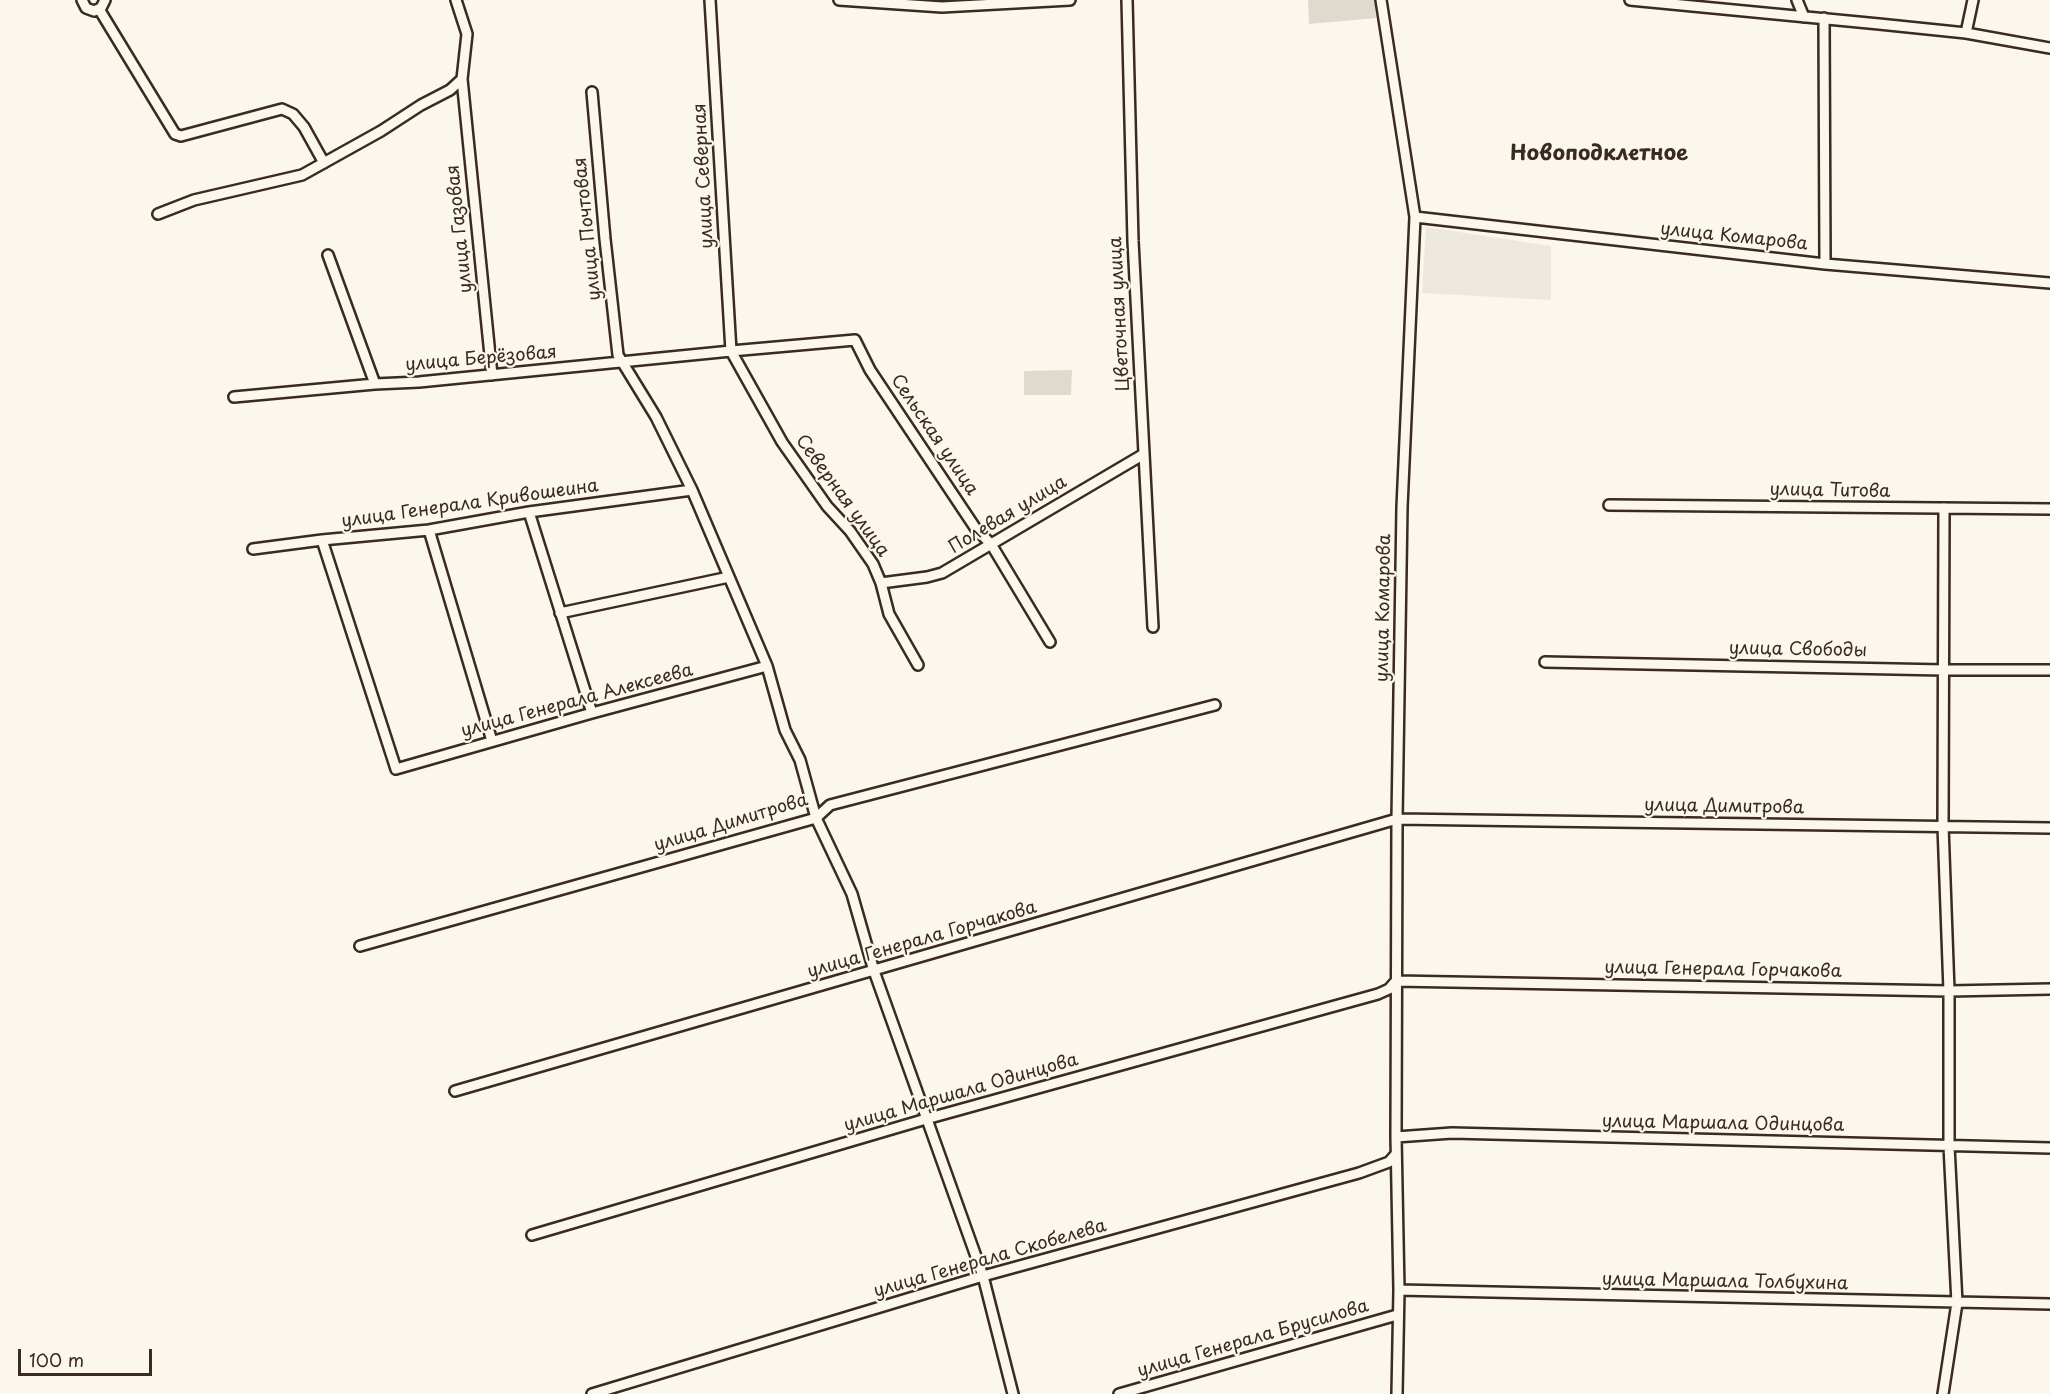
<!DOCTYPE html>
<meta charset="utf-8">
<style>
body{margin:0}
#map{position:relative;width:2050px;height:1394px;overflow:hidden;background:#fbf7ec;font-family:"Playpen Sans",sans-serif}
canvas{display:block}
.scale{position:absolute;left:18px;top:1349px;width:134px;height:27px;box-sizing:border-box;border:3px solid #3b2a1e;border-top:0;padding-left:8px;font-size:18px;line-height:21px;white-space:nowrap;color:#3b2a1e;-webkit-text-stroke:4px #fbf7ec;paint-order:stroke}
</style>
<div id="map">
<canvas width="2050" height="1394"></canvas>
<div class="scale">100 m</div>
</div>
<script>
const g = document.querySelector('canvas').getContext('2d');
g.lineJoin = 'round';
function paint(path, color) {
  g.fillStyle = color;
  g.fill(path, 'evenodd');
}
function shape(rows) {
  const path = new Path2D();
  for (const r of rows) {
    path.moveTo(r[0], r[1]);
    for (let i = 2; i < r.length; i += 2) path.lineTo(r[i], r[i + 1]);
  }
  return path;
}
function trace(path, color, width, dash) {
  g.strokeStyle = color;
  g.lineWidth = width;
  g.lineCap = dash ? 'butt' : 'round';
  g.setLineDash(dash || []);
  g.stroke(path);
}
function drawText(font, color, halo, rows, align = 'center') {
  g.font = font + ' "Playpen Sans",sans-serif';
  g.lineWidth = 4.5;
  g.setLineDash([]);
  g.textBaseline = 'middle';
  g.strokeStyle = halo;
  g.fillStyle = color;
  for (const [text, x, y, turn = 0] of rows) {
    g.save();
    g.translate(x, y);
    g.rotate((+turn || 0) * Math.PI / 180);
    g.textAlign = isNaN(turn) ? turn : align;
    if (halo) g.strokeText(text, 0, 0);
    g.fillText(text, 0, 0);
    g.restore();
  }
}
paint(shape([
 [1426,227,1551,246,1551,300,1422,293]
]), '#ede8dd');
paint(shape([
 [1308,0,1375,0,1376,18,1309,24],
 [1072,370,1071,395,1024,395,1024,371]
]), '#dfd9ce');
const minor = shape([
 [82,0,86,8,94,11,101,8,105,0],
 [456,0,467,34,462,79,492,375],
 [710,0,731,351,782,442,827,506,850,531,873,564,881,583,889,614,918,665],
 [839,0,942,7,1070,0],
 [1127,0,1133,241,1153,627],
 [1381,0,1415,217,1402,507,1397,819,1396,1137,1399,1290,1397,1394],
 [1630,0,1879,24,1966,33,2050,48],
 [1797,0,1804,17],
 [99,9,175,134,181,136,282,109,293,114,304,127,324,163],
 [1824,18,1825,264],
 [1966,33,1973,0],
 [592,92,605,239,618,355,656,417,692,490,767,666,785,730,800,760,816,818,852,894,874,971,983,1276,1013,1394],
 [158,214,194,200,302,175,381,131,421,105,450,90,462,79],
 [1415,217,1825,264,2050,283],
 [328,255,375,384],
 [234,397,375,384,419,382,731,351,855,340,870,370,976,529,991,544,1050,642],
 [1609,505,2050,509],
 [529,512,592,713],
 [429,530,492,741],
 [322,540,396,769,592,713,767,666],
 [253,549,322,540,429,530,529,512,692,490],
 [881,583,927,577,942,573,1144,454],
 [560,613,729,577],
 [1545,662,1944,670,2050,670],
 [360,946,816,818,830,805,1215,705],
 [455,1091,1397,819,2050,828],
 [1396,1137,1452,1133,2050,1148],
 [532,1235,926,1119,1378,994,1389,989,1396,981,1949,991,2050,989],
 [1399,1290,2050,1304],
 [592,1394,983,1276,1359,1173,1389,1162,1396,1154],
 [1119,1394,1397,1315],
 [1943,1394,1957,1303,1949,1146,1949,991,1943,826,1944,508]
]);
trace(minor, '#3b2a1e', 14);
trace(minor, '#fbf7ec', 9);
drawText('18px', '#3b2a1e', '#fbf7ec', [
 ["улица Северная",704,176,-93],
 ["улица Газовая",460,229,-96],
 ["улица Почтовая",588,229,-96],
 ["улица Комарова",1734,237,6],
 ["Цветочная улица",1120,314,-93],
 ["улица Берёзовая",481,359,-5],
 ["Сельская улица",934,435,56],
 ["улица Титова",1830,491,1],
 ["Северная улица",842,496,54],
 ["улица Генерала Кривошеина",470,504,-8],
 ["Полевая улица",1008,515,-31],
 ["улица Комарова",1384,608,-89],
 ["улица Свободы",1798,650,1],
 ["улица Генерала Алексеева",577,701,-15],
 ["улица Димитрова",1724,807,1],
 ["улица Димитрова",731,823,-17],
 ["улица Генерала Горчакова",922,940,-16],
 ["улица Генерала Горчакова",1723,970,1],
 ["улица Маршала Одинцова",961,1093,-16],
 ["улица Маршала Одинцова",1723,1124,1],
 ["улица Генерала Скобелева",990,1259,-16],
 ["улица Маршала Толбухина",1725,1282,1],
 ["улица Генерала Брусилова",1253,1339,-16]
]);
drawText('bold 21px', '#3b2a1e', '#fbf7ec', [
 ["Новоподклетное",1599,154]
]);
</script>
